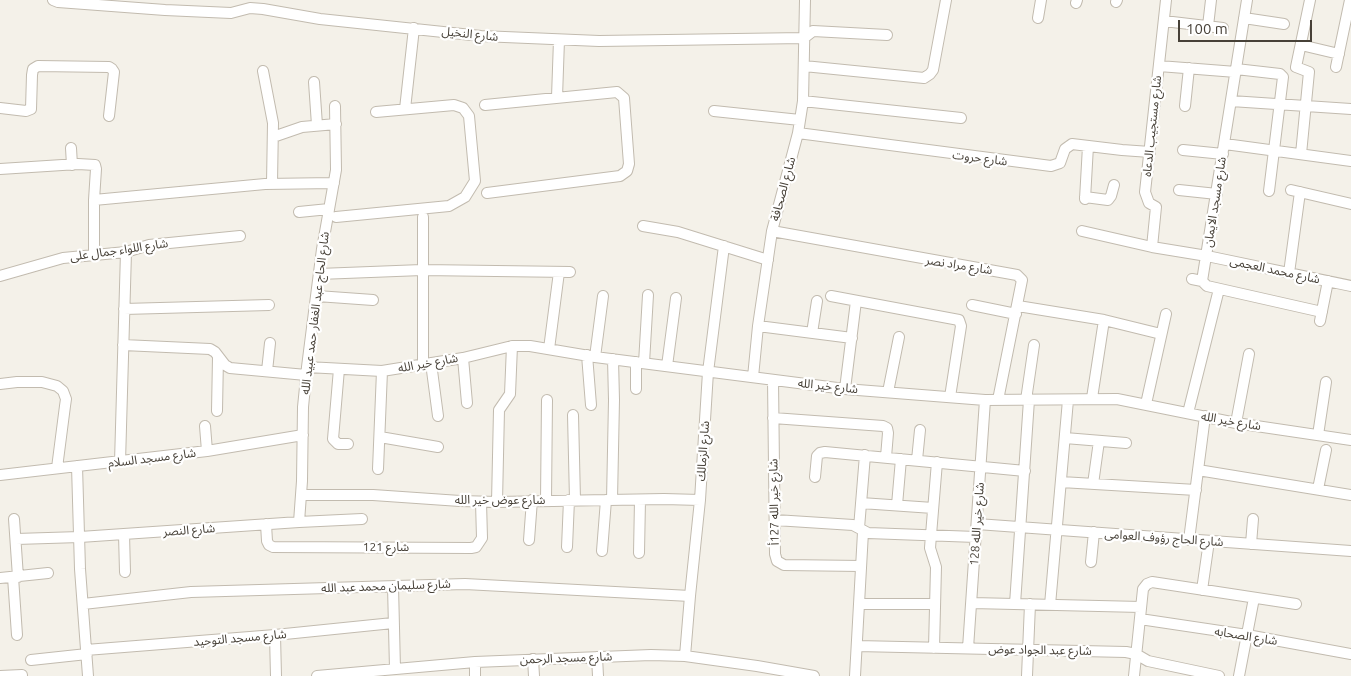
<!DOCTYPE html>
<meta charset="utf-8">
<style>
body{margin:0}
#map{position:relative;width:1351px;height:676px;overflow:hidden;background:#f4f1e9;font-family:Ubuntu,sans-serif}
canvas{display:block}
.scale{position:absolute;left:1178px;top:20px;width:134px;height:22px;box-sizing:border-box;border:2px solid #474138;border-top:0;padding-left:6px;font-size:15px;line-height:18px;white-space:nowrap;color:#474138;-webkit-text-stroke:4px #fff;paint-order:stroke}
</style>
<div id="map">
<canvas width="1351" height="676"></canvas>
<div class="scale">100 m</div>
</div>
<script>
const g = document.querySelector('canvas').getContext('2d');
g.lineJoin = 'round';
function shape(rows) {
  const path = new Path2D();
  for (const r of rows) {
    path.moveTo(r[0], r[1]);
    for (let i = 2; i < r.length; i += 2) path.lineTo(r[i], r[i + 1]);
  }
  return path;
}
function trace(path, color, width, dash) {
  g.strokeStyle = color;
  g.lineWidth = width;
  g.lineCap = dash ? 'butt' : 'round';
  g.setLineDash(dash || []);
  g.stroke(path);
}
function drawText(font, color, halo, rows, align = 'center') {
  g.font = font + ' Ubuntu,"Noto Sans Arabic",sans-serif';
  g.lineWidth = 4.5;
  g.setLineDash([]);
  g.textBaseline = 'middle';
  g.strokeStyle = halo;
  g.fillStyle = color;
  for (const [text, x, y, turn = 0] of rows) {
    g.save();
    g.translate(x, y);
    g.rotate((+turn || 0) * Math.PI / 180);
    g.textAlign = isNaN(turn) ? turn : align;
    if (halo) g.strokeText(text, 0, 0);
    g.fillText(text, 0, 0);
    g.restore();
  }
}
const street = shape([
 [53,0,58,2,165,10,231,13,250,8,263,9,320,19,481,36,599,41,804,38,813,31,887,35],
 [1247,0,1202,281,1207,286,1322,312],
 [1116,2,1117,0],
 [1076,3,1077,0],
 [1038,18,1041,0],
 [1244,18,1284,24],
 [1164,21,1223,28],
 [1208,26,1211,0],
 [1301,45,1339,54],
 [804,66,924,78,930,74,933,70,946,0],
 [1159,66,1236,72],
 [1336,67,1350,0],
 [1236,69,1280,74,1283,77,1269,191],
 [263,71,273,123,272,183],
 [314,82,317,125],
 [557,97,559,40],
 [803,101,961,118],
 [1231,101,1351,109],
 [485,105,617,92,624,98,629,164,627,171,620,176,487,193],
 [1185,106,1189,68],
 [0,108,26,111,31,109,32,75,33,69,38,66,109,67,112,69,114,72,109,116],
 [405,109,414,28],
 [714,111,800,120],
 [798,133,1051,166,1060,163,1065,149,1072,144,1122,150,1150,152],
 [273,137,302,127,336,124],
 [1225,144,1351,161],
 [71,148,72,165],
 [1183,150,1223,154],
 [1301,154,1309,72,1296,67,1310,0],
 [0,169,78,164,95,165,96,169,94,200,94,255],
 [1179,190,1217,194],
 [1291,190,1351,204],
 [1085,197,1108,200,1111,196,1114,185],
 [1085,199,1088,146],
 [94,200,265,184,334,183],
 [299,212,329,209],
 [336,217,449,206,465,197,475,181,469,116,463,108,454,105,376,112],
 [643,226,678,232,768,260],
 [772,231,1017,275,1022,280,998,400],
 [1082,231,1152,247,1207,256,1351,286],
 [1152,247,1156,207,1149,203,1145,192,1166,0],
 [1289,273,1300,192],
 [319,274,422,270,570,272],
 [0,276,63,258,126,252,149,245,240,236],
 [1192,279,1202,281],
 [317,296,373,300],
 [831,296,959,320,961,326,950,397],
 [972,305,1016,314],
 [1018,306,1104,320,1161,334],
 [124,309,269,305],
 [1320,321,1328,281],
 [758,326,852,338],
 [812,333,817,301],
 [123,345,210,349,215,352,225,365,230,368,306,375],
 [549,349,559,272],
 [587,355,591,405],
 [595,357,603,296],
 [463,358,467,403],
 [431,363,438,416],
 [644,363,648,295],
 [423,364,423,217],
 [667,366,676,298],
 [307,367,382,371,463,358,512,346,530,346,595,357,845,389,985,400,1117,399,1236,423,1351,440],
 [339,369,333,439,338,444,348,444],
 [267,371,270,343],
 [753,377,758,326,772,231,798,133,803,101,805,0],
 [773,380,775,554,777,561,784,565,861,566],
 [0,384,17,382,42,382,57,386,63,391,66,399,65,406,57,468],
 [636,389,636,362],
 [845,389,856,301],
 [888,392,899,337],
 [1092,398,1104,320],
 [1026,400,1034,345],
 [1146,404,1166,314],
 [217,411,218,357],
 [1188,413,1219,289],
 [573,415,575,500],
 [773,418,883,426,887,428,888,433,886,457],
 [1236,423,1249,354],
 [205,426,207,451],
 [1318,435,1326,382],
 [380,437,438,447],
 [1065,438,1126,443],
 [917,460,920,430],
 [120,462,126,252],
 [77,466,80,569,88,676],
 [378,469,382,371],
 [1198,470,1351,495],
 [0,475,207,451,303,435],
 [815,477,817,456,820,453,825,452,1025,471],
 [1061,482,1196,490],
 [1093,484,1099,441],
 [1318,489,1326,450],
 [301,495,373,495,460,501,497,502,664,499,700,500],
 [546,500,547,400],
 [612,500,614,400,613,359],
 [497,502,499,410,510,394,512,346],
 [861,503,933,508],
 [897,505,901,459],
 [14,519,18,577],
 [775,520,853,525,868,533,976,537],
 [299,522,302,481,303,407,307,367,322,249,336,170,335,106],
 [266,524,267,541,269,545,273,547,471,548,476,547,482,538,481,502],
 [977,524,1351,551],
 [859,528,865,455],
 [124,534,125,572],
 [16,539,80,537,299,522,362,519],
 [529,540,532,500],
 [1189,540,1205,416],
 [1251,544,1253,519],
 [567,547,569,500],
 [602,551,606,500],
 [639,553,640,500],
 [1091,562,1094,532],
 [13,577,17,635],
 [0,578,48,573],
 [393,586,395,669],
 [1202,590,1209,541],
 [972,603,1141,607],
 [83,604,191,592,465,584,690,596],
 [859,604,935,604],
 [1015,604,1029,400],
 [1050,605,1068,400],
 [1140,619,1247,635,1351,654],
 [275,635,276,676],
 [857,646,1126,652,1136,654,1148,661,1219,676],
 [934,648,936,567,930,548,931,535,937,462],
 [968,648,985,400],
 [86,650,275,635,393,623],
 [685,656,690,596,700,500,708,372,724,246],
 [597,657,598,676],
 [533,659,534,676],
 [31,660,87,654],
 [475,662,475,676],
 [0,676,22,675],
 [317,676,475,662,651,655,685,656,757,666,814,676],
 [855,676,863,532],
 [1027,676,1030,604],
 [1134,676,1143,589,1147,584,1152,582,1296,604],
 [1239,676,1254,598]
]);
trace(street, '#c2bbaf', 12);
trace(street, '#fff', 10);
drawText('12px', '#474138', '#fff', [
 ["شارع النخيل",470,34,6],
 ["شارع مستجيب الدعاه",1152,126,-84],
 ["شارع حروت",980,158,7],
 ["شارع الصحافة",783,189,-75],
 ["شارع مسجد الايمان",1215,202,-81],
 ["شارع اللواء جمال على",119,250,-8],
 ["شارع مراد نصر",959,265,9],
 ["شارع محمد العجمى",1275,270,12],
 ["شارع الحاج عبد الغفار حمد عبيد الله",315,313,-83],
 ["شارع خير الله",428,363,-10],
 ["شارع خير الله",828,386,6],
 ["شارع خير الله",1231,421,10],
 ["شارع الزمالك",703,451,-86],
 ["شارع مسجد السلام",152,458,-7],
 ["شارع عوض خير الله",500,500],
 ["شارع خير الله 127أ",774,502,-91],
 ["شارع خير الله 128",977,524,-86],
 ["شارع النصر",189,530,-4],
 ["شارع الحاج رؤوف العوامى",1164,538,4],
 ["شارع 121",386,547],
 ["شارع سليمان محمد عبد الله",386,586,-2],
 ["شارع الصحابه",1246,636,9],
 ["شارع مسجد التوحيد",240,638,-5],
 ["شارع عبد الجواد عوض",1040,650,1],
 ["شارع مسجد الرحمن",566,658,-2]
]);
</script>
